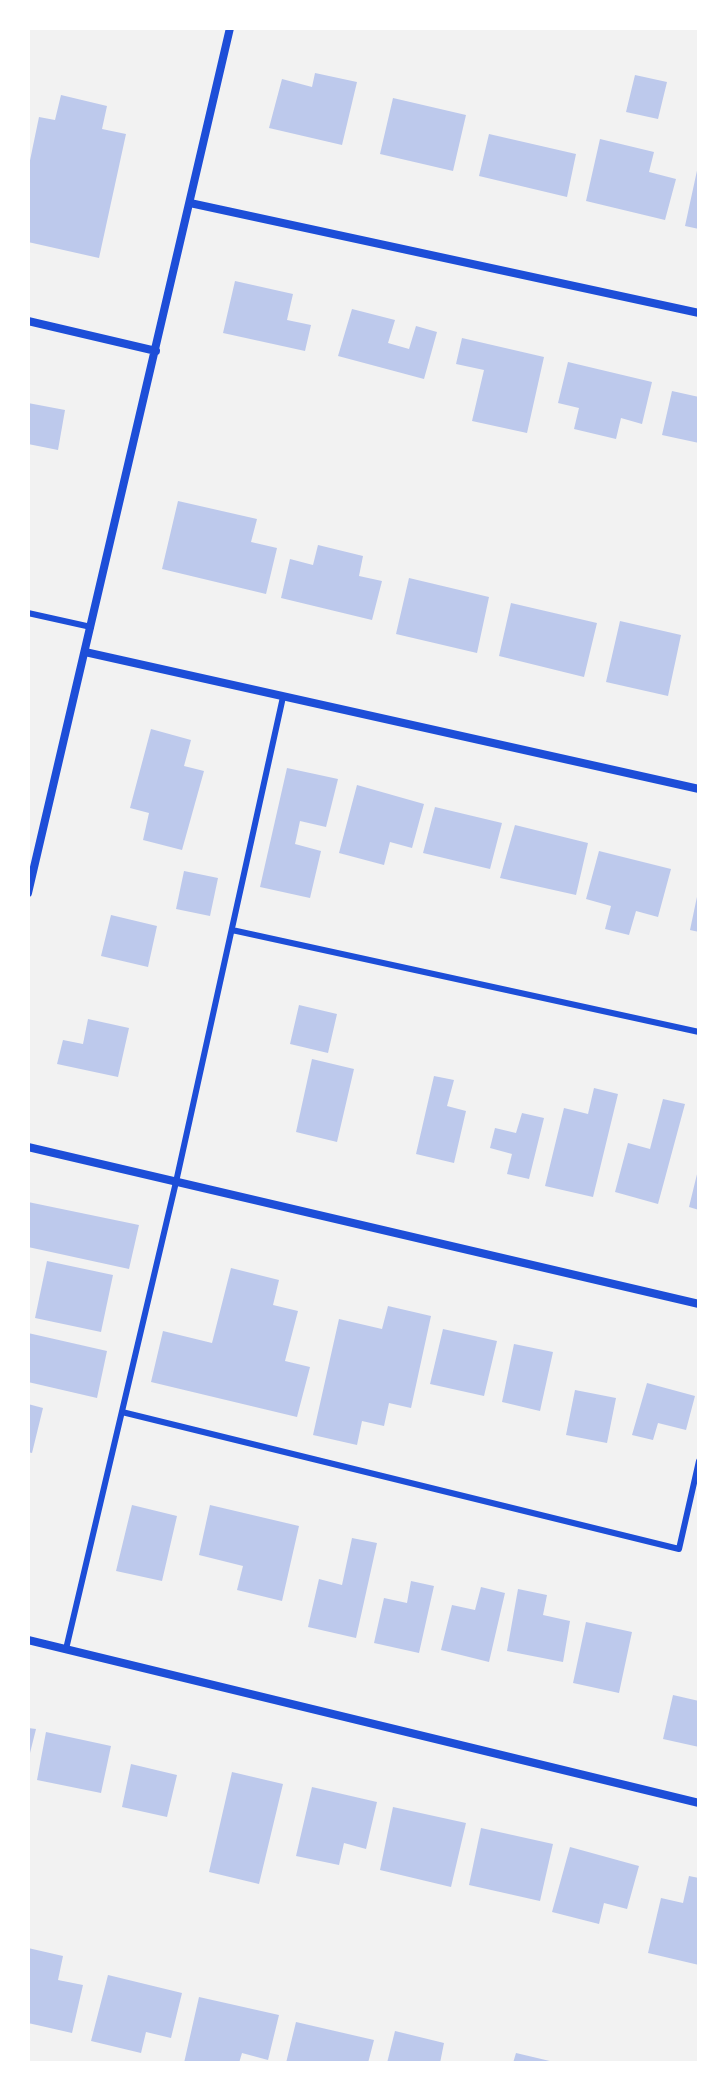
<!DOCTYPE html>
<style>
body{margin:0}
#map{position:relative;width:727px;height:2091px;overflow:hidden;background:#f2f2f2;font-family:"IBM Plex Sans",sans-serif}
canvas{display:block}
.frame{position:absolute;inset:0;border:30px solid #fff;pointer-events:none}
</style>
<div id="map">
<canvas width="727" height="2091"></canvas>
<div class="frame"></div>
</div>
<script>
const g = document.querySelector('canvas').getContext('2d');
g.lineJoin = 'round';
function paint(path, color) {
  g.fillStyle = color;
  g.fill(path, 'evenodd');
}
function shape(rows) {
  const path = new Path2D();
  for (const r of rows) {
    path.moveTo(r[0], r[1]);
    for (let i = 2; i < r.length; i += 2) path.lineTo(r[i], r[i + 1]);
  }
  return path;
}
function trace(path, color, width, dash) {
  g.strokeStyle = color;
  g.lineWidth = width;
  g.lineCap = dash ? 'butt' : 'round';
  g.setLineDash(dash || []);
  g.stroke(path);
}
paint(shape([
 [315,73,357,82,342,145,269,128,282,79,312,87],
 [635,75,667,82,658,119,626,112],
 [61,95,107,106,102,129,126,134,99,258,28,242,28,170,39,117,55,120],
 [393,98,466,115,453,171,380,154],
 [489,134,576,154,567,197,479,176],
 [600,139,654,152,649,172,676,179,665,220,586,201],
 [698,166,699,166,699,229,685,226],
 [235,281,293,294,287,320,311,325,305,351,223,333],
 [352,309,395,320,388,343,409,349,416,326,437,332,424,379,338,356],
 [462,338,544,357,527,433,472,421,484,370,456,364],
 [568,362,652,382,642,424,621,418,616,439,574,429,579,408,558,403],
 [672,391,699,397,699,443,662,435],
 [28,403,65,410,58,450,28,444],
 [178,501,257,519,251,542,277,548,266,594,162,569],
 [318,545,363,556,359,576,382,581,372,620,281,598,290,559,313,565],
 [409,578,489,597,477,653,396,634],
 [511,603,597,623,584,677,499,656],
 [620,621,681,635,668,696,606,682],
 [151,729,191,740,184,766,204,771,182,850,143,840,149,813,130,808],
 [287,768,338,779,326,827,300,821,295,844,321,851,310,898,260,887],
 [357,785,424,804,412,848,390,842,384,865,339,853],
 [435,807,502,823,490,869,423,853],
 [515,825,588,843,576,895,500,878],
 [599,851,671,869,658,917,636,911,629,935,605,929,611,906,586,899],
 [184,871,218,878,210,916,176,909],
 [698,892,699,892,699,932,690,930],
 [111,915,157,926,148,967,101,956],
 [299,1005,337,1014,328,1053,290,1044],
 [88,1019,129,1028,118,1077,57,1064,63,1040,83,1044],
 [312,1059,354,1069,337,1142,296,1132],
 [434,1076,454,1080,447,1106,466,1111,454,1163,416,1154],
 [594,1088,618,1094,593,1197,545,1186,564,1108,588,1114],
 [663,1099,685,1104,658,1204,615,1192,628,1143,650,1149],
 [522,1113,544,1118,529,1179,507,1174,512,1154,490,1148,495,1128,516,1133],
 [698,1170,699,1170,699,1210,689,1207],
 [28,1202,139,1225,129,1269,28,1247],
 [47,1261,113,1275,101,1332,35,1318],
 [231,1268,279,1280,273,1305,298,1311,285,1361,310,1367,297,1417,151,1382,163,1331,212,1343],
 [388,1306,431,1316,411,1408,389,1403,384,1426,362,1421,357,1445,313,1435,339,1319,382,1329],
 [443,1329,497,1341,484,1396,430,1384],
 [28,1333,107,1351,97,1398,28,1382],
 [514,1344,553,1352,540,1411,502,1402],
 [647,1383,695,1396,686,1430,658,1423,653,1440,632,1435],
 [575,1390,616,1398,607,1443,566,1435],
 [28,1404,43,1408,32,1453,28,1452],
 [132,1505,177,1516,162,1581,116,1571],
 [210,1505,299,1526,282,1601,237,1590,243,1566,199,1555],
 [352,1538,377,1543,356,1638,308,1627,319,1579,342,1585],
 [411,1581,434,1586,419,1653,374,1643,384,1598,407,1603],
 [481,1587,505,1593,489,1662,441,1650,452,1605,475,1610],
 [518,1589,547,1595,543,1615,570,1621,563,1662,507,1651],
 [586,1622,632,1632,619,1693,573,1683],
 [673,1695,699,1701,699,1747,663,1739],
 [28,1728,36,1729,29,1757,28,1757],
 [46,1732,111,1746,101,1793,37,1780],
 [131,1764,177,1775,167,1817,122,1807],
 [232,1772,283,1784,259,1884,209,1872],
 [312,1787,377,1802,366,1849,344,1843,339,1865,296,1856],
 [393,1807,466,1823,451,1887,380,1870],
 [481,1828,553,1844,540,1901,469,1885],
 [570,1847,639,1866,627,1909,604,1903,599,1924,552,1912],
 [689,1876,699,1878,699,1965,648,1953,661,1898,683,1903],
 [28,1948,63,1956,58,1980,83,1985,72,2033,28,2023],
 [108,1975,182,1993,171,2038,146,2032,141,2053,91,2041],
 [199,1997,279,2015,268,2060,242,2053,239,2063,184,2063],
 [296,2022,374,2040,368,2063,286,2063],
 [395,2031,444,2043,440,2063,387,2063],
 [516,2053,554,2062,553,2063,513,2063]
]), '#bdc9ec');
trace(shape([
 [28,613,91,627],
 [232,930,699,1032],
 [122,1412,679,1549,699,1461],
 [66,1649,176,1182,283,697]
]), '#1d4ed8', 6);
trace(shape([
 [190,203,699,313],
 [28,321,156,351],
 [85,652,699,789],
 [28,893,230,28],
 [28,1147,699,1304],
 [28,1640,699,1803]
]), '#1d4ed8', 8);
</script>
